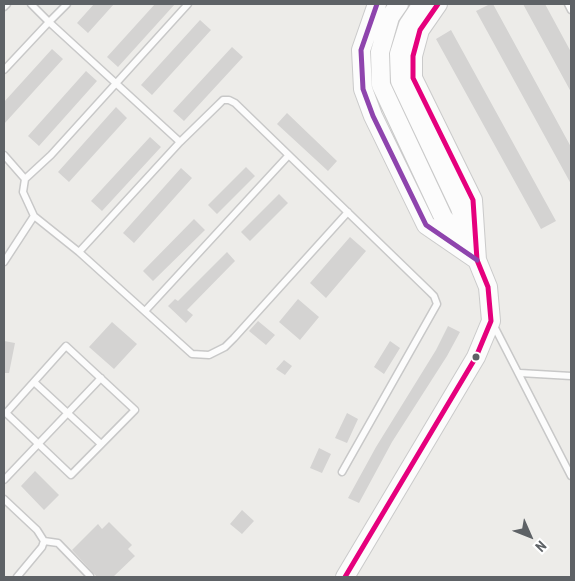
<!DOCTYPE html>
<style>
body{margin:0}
#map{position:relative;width:575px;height:581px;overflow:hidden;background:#edece9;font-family:"Roboto Condensed",sans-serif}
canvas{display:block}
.frame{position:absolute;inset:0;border:5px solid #5e6266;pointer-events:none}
.north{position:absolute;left:505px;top:511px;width:50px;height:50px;-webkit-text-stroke:4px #fff;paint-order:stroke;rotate:134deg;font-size:14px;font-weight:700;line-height:20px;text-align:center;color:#5e6266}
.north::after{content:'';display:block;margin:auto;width:18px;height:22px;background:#5e6266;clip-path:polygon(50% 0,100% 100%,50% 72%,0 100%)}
</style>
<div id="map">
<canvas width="575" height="581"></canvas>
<div class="frame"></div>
<div class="north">N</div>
</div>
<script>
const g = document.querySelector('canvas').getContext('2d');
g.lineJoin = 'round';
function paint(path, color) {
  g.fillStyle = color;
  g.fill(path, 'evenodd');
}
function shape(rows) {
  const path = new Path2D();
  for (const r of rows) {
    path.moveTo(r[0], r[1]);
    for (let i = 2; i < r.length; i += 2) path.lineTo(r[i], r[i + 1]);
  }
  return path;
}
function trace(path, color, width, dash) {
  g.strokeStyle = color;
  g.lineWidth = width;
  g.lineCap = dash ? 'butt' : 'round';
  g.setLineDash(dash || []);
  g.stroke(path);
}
paint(shape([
 [94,4,114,4,88,33,77,23],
 [155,4,175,4,118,67,107,57],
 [490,4,493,4,571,147,571,184,476,11],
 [523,4,545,4,571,52,571,92],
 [200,20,211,30,152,95,141,85],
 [451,30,556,221,541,229,436,39],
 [232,47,243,57,184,121,173,111],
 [52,49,63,59,4,124,4,102],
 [86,71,97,81,39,146,28,136],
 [116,107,127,118,69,182,58,172],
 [287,113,337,161,328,171,277,124],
 [150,137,161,147,102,211,91,201],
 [246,167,255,176,217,214,208,205],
 [181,168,192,178,134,243,123,233],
 [279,194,288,203,250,241,241,232],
 [194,219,205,230,153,281,143,271],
 [350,237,366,251,326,298,310,283],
 [227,252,235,261,187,310,193,315,186,323,168,306,175,299,178,301],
 [298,299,319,317,300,340,279,322],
 [258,321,275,335,266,345,249,331],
 [112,322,137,344,114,369,89,347],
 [448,326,460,332,447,356,392,442,359,503,348,498,376,447,436,350],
 [4,341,15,343,9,373,4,373],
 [390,341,400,348,384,374,374,367],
 [284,360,292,366,285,375,276,369],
 [347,413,358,419,347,443,335,438],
 [319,448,331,454,322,473,310,468],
 [35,471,59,495,44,510,21,486],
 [242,510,254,521,242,534,230,524],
 [109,522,132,545,128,549,135,556,113,577,97,577,72,550,98,524,102,529]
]), '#d4d3d2');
const service = shape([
 [67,4,49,22,180,142],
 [568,4,571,10],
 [4,7,7,4],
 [4,70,49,22,31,4],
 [4,155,25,179,23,192,34,216,4,262],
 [25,179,51,155,188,4],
 [34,216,79,252,180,142,219,104,223,100,229,100,235,103,429,291,434,296,437,304,342,472],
 [79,252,192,354,209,355,225,347,234,338,348,212],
 [145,311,288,156],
 [493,324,571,476],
 [66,346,135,410,71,475,6,413,66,346],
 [520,373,571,376],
 [34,382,101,444],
 [4,480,101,378],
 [4,499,37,530,44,541,42,547,17,577],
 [44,541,58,543,90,576]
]);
const secondary = shape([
 [377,4,361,50,363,89,373,116,426,225,477,260],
 [399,4,390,17,380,52,381,85,443,217,466,246],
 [422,4,408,25,399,54,400,81,460,208,469,236],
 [345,577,476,357,491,321,488,287,477,260,473,200,413,78,413,56,420,30,438,4]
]);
trace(service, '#c8c8c8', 9);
trace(secondary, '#cacaca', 20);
trace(service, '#fcfcfc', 6);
trace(secondary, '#fcfcfc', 18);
trace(shape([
 [345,577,476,357,491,321,488,287,477,260,473,200,413,78,413,56,420,30,438,4]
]), '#e5007d', 5);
trace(shape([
 [377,4,361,50,363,89,373,116,426,225,477,260]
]), '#8e44ad', 5);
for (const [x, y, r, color] of [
 [476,357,4.5,"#5e6266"]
]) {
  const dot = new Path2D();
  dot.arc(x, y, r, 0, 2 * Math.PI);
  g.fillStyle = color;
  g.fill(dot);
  trace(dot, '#fff', 2);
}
</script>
